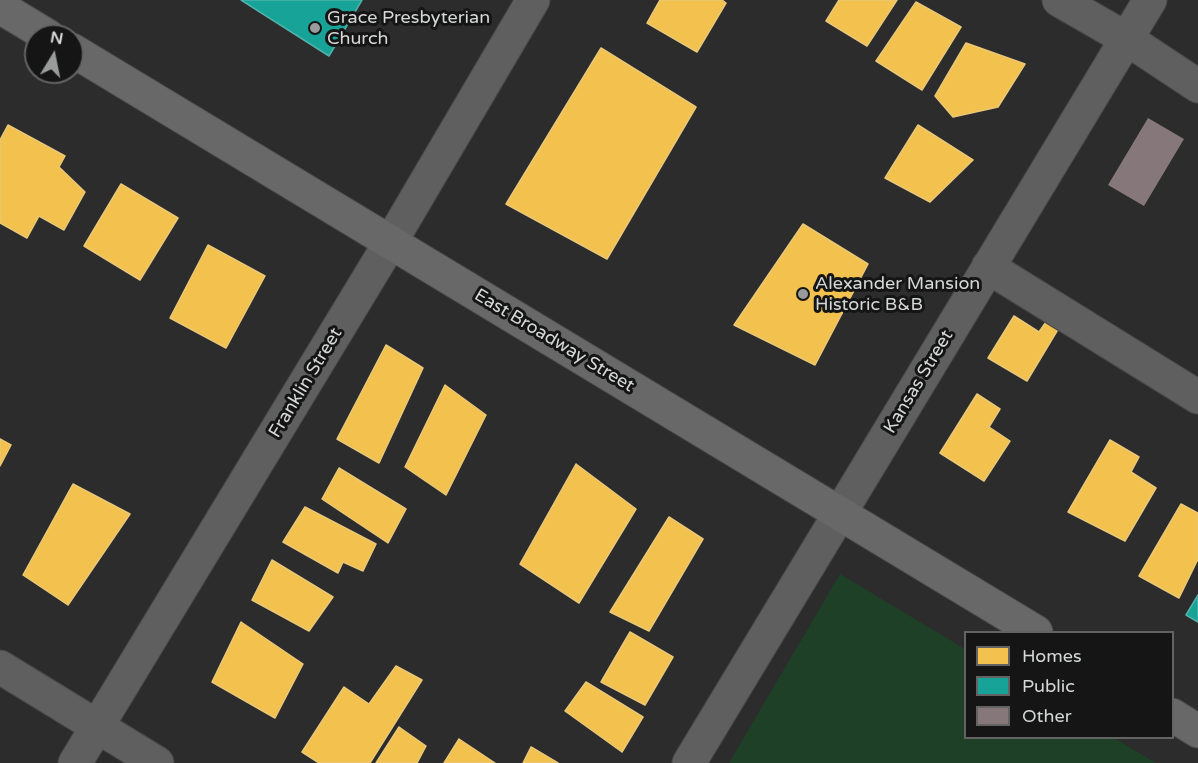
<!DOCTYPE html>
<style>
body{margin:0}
#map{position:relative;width:1198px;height:763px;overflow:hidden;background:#2c2c2c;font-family:"Varela Round",sans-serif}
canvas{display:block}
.legend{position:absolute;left:964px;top:631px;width:210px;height:108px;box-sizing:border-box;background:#141514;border:2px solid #626362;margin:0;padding:8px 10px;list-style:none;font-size:18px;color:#d6d8d7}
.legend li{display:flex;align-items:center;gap:12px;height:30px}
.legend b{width:30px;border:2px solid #626362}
.north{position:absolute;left:24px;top:24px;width:60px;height:60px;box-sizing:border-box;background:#141514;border:2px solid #626362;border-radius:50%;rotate:10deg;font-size:16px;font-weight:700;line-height:24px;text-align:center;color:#d6d8d7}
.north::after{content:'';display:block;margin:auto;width:21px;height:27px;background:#9a9c9b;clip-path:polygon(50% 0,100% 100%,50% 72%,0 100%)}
</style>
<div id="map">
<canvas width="1198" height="763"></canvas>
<ul class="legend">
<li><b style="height:16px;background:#f2c14e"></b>Homes</li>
<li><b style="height:16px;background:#17a398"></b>Public</li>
<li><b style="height:16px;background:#85777a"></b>Other</li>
</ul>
<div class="north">N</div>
</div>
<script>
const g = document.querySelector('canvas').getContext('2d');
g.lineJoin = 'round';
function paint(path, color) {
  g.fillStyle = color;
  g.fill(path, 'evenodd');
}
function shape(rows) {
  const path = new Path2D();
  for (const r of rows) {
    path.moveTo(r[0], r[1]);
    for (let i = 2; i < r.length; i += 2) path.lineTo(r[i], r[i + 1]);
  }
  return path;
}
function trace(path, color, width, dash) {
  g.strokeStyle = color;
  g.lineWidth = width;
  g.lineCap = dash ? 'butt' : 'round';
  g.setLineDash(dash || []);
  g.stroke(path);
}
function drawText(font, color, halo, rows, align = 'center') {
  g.font = font + ' "Varela Round",sans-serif';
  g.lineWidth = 6;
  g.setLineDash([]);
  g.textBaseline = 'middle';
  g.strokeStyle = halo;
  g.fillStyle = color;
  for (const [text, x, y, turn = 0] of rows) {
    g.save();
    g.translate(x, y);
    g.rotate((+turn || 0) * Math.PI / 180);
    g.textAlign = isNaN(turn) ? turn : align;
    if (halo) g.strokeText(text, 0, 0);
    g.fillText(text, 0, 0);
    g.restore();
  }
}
paint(shape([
 [840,574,965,649,966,738,1114,738,1156,763,729,763]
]), '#1e4027');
const homes = shape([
 [660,0,722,0,726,3,697,52,647,23,660,0],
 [839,0,897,0,867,46,826,21,839,0],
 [916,2,961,27,922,90,876,61,916,2],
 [966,43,1025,64,998,107,953,117,935,96,966,43],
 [601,48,696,107,607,259,506,204,601,48],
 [8,125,65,156,59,167,85,192,64,230,39,216,27,238,0,223,0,140,8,125],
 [918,125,973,160,930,202,885,178,918,125],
 [121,184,178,218,140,280,84,246,121,184],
 [803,224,868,264,815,365,734,325,803,224],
 [208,245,265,276,226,348,170,318,208,245],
 [1014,316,1039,332,1048,319,1060,326,1027,381,988,358,1014,316],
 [386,345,423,368,379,463,337,439,386,345],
 [445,385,486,415,446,495,405,467,445,385],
 [977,394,1000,409,989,427,1010,441,984,481,940,453,977,394],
 [0,439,11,445,0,466,0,439],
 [1110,440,1139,457,1131,472,1156,488,1125,541,1068,512,1110,440],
 [576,464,636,509,579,603,520,564,576,464],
 [339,468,406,509,388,543,322,499,339,468],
 [73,484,130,514,68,605,23,575,73,484],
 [1181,504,1198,513,1198,559,1179,598,1139,576,1181,504],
 [305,507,376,544,363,571,343,562,338,573,283,542,305,507],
 [669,517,703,539,649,631,610,612,669,517],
 [272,560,333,597,309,631,252,600,272,560],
 [241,622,303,664,275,718,212,682,241,622],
 [630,632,673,657,645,705,601,682,630,632],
 [396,666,422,680,370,763,319,763,302,752,344,687,369,704,396,666],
 [586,682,643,717,622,752,565,711,586,682],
 [399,727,426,746,417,763,376,763,399,727],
 [459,739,495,763,444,763,459,739],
 [531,747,558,763,523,763,531,747]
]);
paint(homes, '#f2c14e');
trace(homes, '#eac877', 1.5);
const public = shape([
 [241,0,362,0,329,56,241,0],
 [1198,595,1198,622,1186,615,1198,595]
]);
paint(public, '#17a398');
trace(public, '#50b3ab', 1.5);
paint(shape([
 [1148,118,1184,139,1144,206,1108,185]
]), '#85777a');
const minor = shape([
 [1059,0,1127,39,1198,86],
 [988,267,1198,397],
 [0,667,157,763],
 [75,763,390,243,533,0],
 [689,763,1150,0]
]);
const major = shape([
 [0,7,48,36],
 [72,50,1036,632],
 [1172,715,1198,731]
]);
trace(minor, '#474847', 35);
trace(major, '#474847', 35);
trace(minor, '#5e5f5e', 33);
trace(major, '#686868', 33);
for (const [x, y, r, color] of [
 [315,28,6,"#9a9c9b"],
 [803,294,6,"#9a9c9b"]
]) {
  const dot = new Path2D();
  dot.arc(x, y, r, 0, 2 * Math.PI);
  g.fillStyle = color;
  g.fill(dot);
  trace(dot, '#141514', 2);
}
drawText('18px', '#d6d8d7', '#141514', [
 ["Grace Presbyterian",327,18],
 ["Church",327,39],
 ["Alexander Mansion",815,284],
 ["Historic B&B",815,305]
], 'left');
drawText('18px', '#d6d8d7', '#141514', [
 ["East Broadway Street",554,341,31],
 ["Kansas Street",919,382,-59],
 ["Franklin Street",306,383,-59]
]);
</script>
